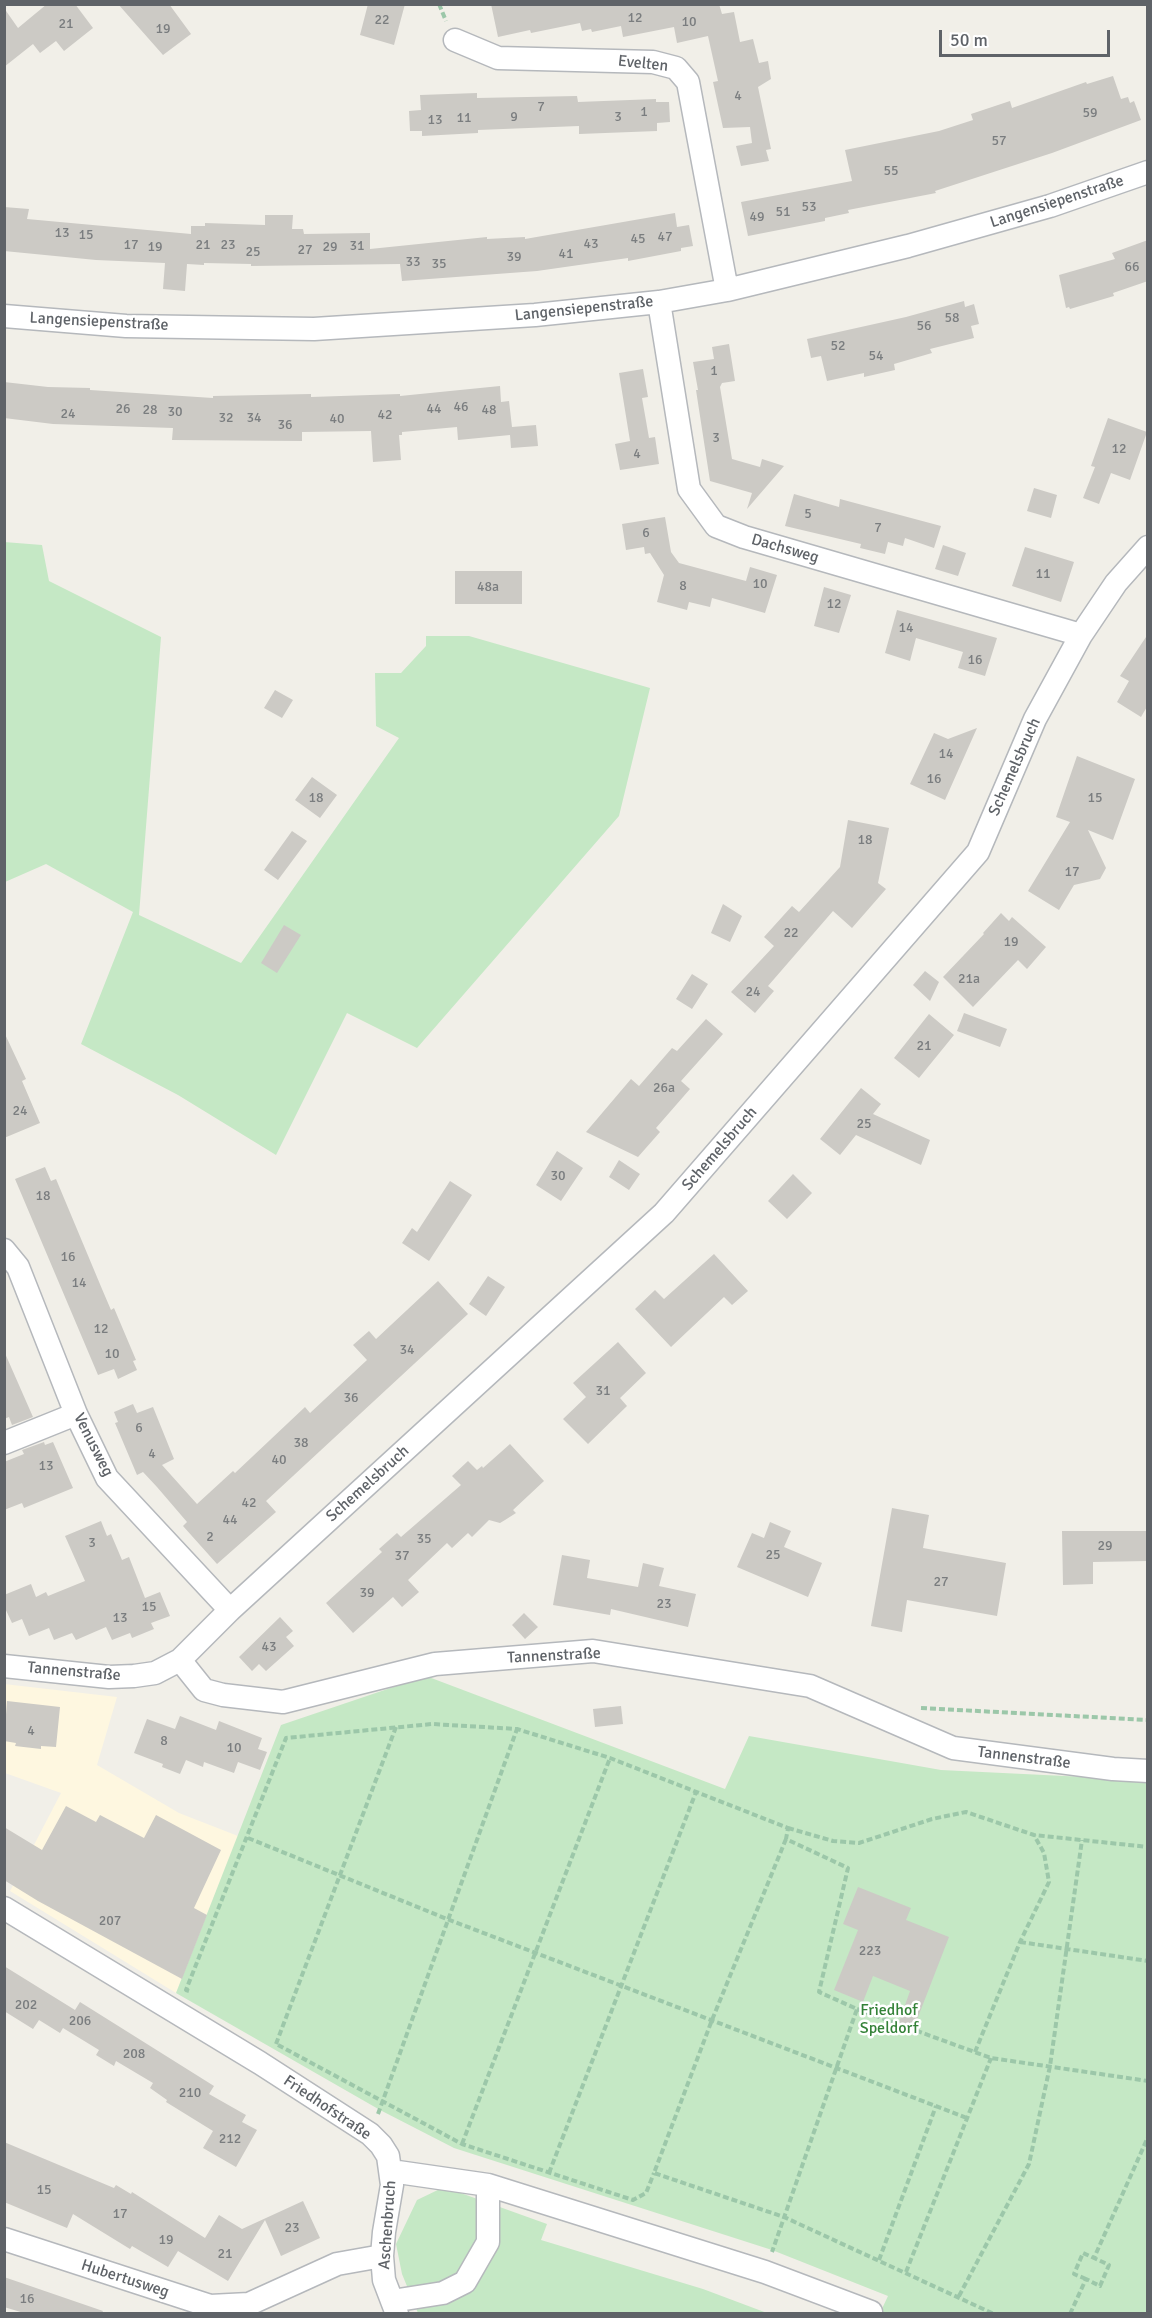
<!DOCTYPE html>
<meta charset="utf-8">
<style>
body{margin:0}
#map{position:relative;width:1152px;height:2318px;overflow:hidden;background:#f1efe8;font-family:Signika,sans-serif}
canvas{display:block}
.frame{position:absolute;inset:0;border:6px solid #5f6368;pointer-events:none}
.scale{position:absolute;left:939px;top:30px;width:171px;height:27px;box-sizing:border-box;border:3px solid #5f6368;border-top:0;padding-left:8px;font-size:18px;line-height:21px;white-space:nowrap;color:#5f6368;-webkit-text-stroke:4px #fff;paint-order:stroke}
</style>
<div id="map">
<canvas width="1152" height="2318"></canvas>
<div class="frame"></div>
<div class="scale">50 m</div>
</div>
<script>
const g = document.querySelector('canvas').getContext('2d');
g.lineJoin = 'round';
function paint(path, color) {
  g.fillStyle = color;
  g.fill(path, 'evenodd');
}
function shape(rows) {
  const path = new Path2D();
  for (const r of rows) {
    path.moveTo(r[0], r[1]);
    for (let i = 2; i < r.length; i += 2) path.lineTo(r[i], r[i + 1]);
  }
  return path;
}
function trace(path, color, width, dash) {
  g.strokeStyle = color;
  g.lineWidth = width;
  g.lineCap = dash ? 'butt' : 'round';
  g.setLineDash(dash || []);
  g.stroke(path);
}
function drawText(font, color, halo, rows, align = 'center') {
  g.font = font + ' Signika,sans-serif';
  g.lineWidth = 5;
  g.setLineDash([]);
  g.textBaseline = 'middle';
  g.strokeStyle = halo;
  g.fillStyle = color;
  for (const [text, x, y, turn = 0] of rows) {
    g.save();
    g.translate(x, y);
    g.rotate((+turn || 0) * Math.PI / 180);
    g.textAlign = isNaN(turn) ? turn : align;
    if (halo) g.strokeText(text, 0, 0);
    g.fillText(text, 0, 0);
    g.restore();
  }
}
paint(shape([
 [4,1684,117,1697,97,1765,179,1813,238,1836,176,1993,10,1891,61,1793,5,1773]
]), '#fef7e0');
paint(shape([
 [4,542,42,545,49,581,161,637,139,915,241,963,399,738,376,726,375,673,401,673,426,646,426,636,469,636,650,688,619,816,417,1048,347,1013,276,1155,178,1095,81,1044,133,912,46,864,5,882],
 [426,1676,725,1789,749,1736,941,1770,1147,1780,1147,2313,880,2313,888,2296,772,2250,454,2148,380,2110,176,1993,281,1725],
 [444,2187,547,2224,541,2240,703,2289,767,2313,418,2313,402,2274,396,2244,417,2200]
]), '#c5e8c5');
paint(shape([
 [47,4,75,4,93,28,64,51,56,41,40,53,33,44,4,67,4,8,18,28],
 [118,4,169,4,191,34,163,55],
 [368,4,405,4,394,45,360,35],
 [491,4,719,4,722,14,734,12,740,42,753,39,759,63,768,61,771,79,758,87,771,149,766,150,769,161,741,166,736,146,752,143,750,127,723,128,713,82,718,81,708,36,677,43,674,27,623,37,621,26,592,32,591,29,582,31,580,23,531,33,530,30,498,37],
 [1113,76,1121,99,1128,97,1130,103,1134,101,1141,120,1052,153,935,191,936,193,848,210,849,213,825,218,825,221,748,236,741,202,852,181,845,150,939,131,973,120,971,114,1010,101,1012,108,1086,82,1087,84],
 [477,93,477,98,577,96,578,102,656,99,656,102,669,102,670,122,657,123,657,131,579,134,579,126,478,130,478,133,422,136,422,131,410,131,409,111,421,110,420,95],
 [4,207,29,209,27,219,191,234,191,226,205,226,205,223,265,225,265,215,293,215,292,229,303,229,304,234,370,233,370,249,487,237,487,239,525,237,525,239,675,213,677,227,689,225,693,246,681,248,681,251,628,261,628,258,537,271,402,281,400,264,251,266,251,264,204,263,204,265,187,264,185,291,163,289,165,263,96,260,4,251],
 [1148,240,1148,281,1113,293,1114,296,1070,309,1069,307,1066,308,1059,275,1115,259,1112,253],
 [964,301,965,307,974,304,979,324,971,326,974,338,930,349,932,353,894,364,895,370,864,377,864,373,827,381,821,356,811,358,807,339,906,317],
 [729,344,735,381,722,383,720,387,732,459,760,467,762,459,784,466,747,509,752,493,710,481,696,390,698,390,693,362,714,359,712,347],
 [643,369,648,397,642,398,649,438,655,437,659,464,620,470,615,444,630,441,619,373],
 [4,382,48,387,90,388,90,390,213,398,213,396,311,394,311,397,400,394,400,396,500,386,501,402,509,401,512,427,536,425,538,446,511,448,510,435,458,440,457,427,402,432,402,435,399,435,401,460,373,462,371,431,302,432,302,441,172,440,173,428,53,424,4,418],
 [1108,418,1147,432,1130,480,1111,473,1099,504,1083,498,1095,467,1091,466],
 [1034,488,1057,495,1051,518,1027,511],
 [794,494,839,507,840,499,941,526,934,548,905,538,903,546,888,542,885,554,860,548,861,544,785,526],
 [665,517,671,552,679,563,746,581,750,567,777,575,765,613,712,598,710,607,689,602,687,610,657,602,664,575,650,553,645,554,644,547,626,550,622,524],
 [943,545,966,553,958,576,935,569],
 [1025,547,1074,562,1061,602,1012,586],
 [455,571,522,571,522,604,455,604],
 [824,587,851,595,839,633,814,626],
 [897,610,997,638,985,676,958,668,963,652,916,638,910,661,885,653],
 [1148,634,1148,705,1141,717,1117,702,1129,681,1120,676],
 [275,690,293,700,282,718,264,708],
 [977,728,945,800,910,784,934,733,948,739],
 [1077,756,1135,779,1113,840,1088,830,1106,868,1100,879,1074,885,1059,910,1028,891,1070,822,1056,817],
 [312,777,337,795,320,818,295,800],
 [848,820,889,828,878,883,886,889,852,928,833,911,768,986,774,991,755,1013,731,992,774,946,764,937,792,906,799,912,840,867],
 [292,831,307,841,278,880,264,870],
 [723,904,742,916,730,942,711,933],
 [1001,913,1009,921,1012,917,1046,947,1027,969,1018,960,973,1007,943,977,984,934,983,933],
 [284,925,301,935,277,973,261,963],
 [925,971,939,982,930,1001,913,985],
 [692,974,708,984,692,1009,676,999],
 [964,1013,1007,1029,1000,1047,957,1031],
 [929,1014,954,1035,919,1078,894,1058],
 [706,1019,723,1034,681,1081,690,1089,656,1128,660,1132,638,1157,586,1132,631,1079,639,1086,672,1048,677,1051],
 [4,1032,26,1079,22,1081,40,1123,4,1138],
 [861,1088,881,1104,873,1114,930,1140,921,1165,856,1135,840,1155,820,1139],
 [557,1151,583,1168,561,1201,536,1185],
 [619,1160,640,1174,629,1190,609,1177],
 [45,1167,51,1181,56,1179,102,1289,111,1310,114,1308,136,1360,133,1361,137,1370,118,1379,114,1369,98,1375,15,1179],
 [793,1174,812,1193,787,1219,768,1201],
 [450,1181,472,1195,429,1261,402,1243,412,1228,417,1232],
 [714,1254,748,1291,732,1305,724,1297,671,1347,635,1309,655,1290,664,1299],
 [488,1276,505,1287,486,1316,469,1304],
 [438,1281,468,1314,266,1501,276,1512,217,1564,183,1526,187,1522,157,1487,143,1472,137,1475,115,1423,118,1422,114,1412,133,1404,137,1413,153,1407,174,1459,162,1465,197,1504,233,1471,235,1473,305,1407,310,1413,367,1360,353,1345,369,1331,376,1339],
 [618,1342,646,1373,620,1398,627,1406,588,1444,563,1419,586,1397,573,1383],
 [4,1351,33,1417,12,1425,9,1417,4,1419],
 [44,1442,45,1445,53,1442,73,1488,24,1508,22,1503,4,1510,4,1462,24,1454,22,1450],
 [510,1444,544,1481,513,1510,516,1513,505,1520,500,1523,489,1520,472,1537,468,1533,452,1548,447,1543,408,1580,419,1592,402,1607,393,1597,353,1633,326,1603,382,1552,379,1549,397,1533,401,1537,461,1485,452,1476,468,1461,477,1470,482,1466,483,1468],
 [892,1508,929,1515,923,1548,1006,1563,997,1616,907,1600,902,1632,871,1626],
 [101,1521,107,1536,111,1534,122,1560,129,1557,145,1598,160,1592,170,1616,151,1623,154,1629,132,1638,130,1633,112,1640,106,1627,76,1640,72,1633,54,1640,49,1628,29,1636,22,1619,12,1623,4,1606,4,1595,31,1584,36,1597,46,1592,48,1596,85,1581,65,1536],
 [770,1522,791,1531,784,1547,822,1563,808,1597,737,1567,752,1533,764,1538],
 [1062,1531,1148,1531,1148,1561,1093,1562,1093,1584,1063,1585],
 [562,1555,590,1560,587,1578,638,1587,643,1563,664,1568,659,1586,696,1594,688,1627,611,1609,610,1615,553,1605],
 [524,1613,538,1627,525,1639,512,1625],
 [280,1617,293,1631,286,1637,294,1646,266,1671,259,1664,252,1671,239,1657],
 [7,1701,60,1707,56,1747,41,1746,41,1749,15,1746,16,1743,4,1741],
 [621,1706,623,1724,595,1727,593,1709],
 [180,1716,216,1730,219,1721,262,1738,258,1749,267,1752,260,1770,238,1762,234,1773,204,1762,203,1767,186,1760,180,1774,162,1767,163,1764,134,1753,147,1719,175,1729],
 [66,1806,96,1822,100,1815,144,1838,156,1815,221,1850,194,1908,207,1915,182,1979,38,1901,4,1880,4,1827,42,1850],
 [858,1887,911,1908,906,1920,949,1937,913,2030,898,2025,910,1991,873,1976,863,2002,834,1990,858,1930,843,1924],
 [4,1966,75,2010,80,2002,214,2086,209,2094,246,2115,242,2122,257,2130,236,2167,203,2148,213,2131,166,2102,167,2100,150,2088,153,2083,116,2061,114,2066,96,2055,99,2050,63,2028,60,2033,39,2020,33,2029,4,2011],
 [4,2142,114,2188,116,2185,131,2194,132,2192,205,2238,219,2215,242,2229,303,2201,320,2238,281,2256,265,2220,228,2281,178,2251,168,2267,132,2246,130,2249,73,2214,67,2228,4,2202],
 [4,2277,103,2311,102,2313,24,2313,4,2307]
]), '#cccac5');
const minor = shape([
 [455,40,498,58,653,62,676,68,688,82,727,290],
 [659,302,689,489,716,526,744,537,1081,635],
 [4,316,126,326,314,329,535,315,659,302,727,290,908,246,1050,206,1148,172],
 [4,1250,18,1267,76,1414,107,1478,230,1610],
 [4,1443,76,1414],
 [180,1660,204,1690,223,1695,283,1702,435,1664,593,1651,810,1686,953,1748,1113,1769,1148,1771],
 [4,1666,109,1677,134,1676,155,1673,180,1660,230,1610,664,1213,978,852,1035,719,1081,635,1116,583,1148,547],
 [4,1908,260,2063,370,2134,381,2145,388,2156,392,2185,384,2232,382,2256,384,2280,397,2314],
 [391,2171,488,2185,765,2272,871,2312],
 [4,2239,210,2306,249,2304,337,2264,382,2256],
 [392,2301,443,2293,465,2282,488,2242,488,2185]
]);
trace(minor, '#b5b8bc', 25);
trace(shape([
 [439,4,446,21],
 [921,1708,1148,1720],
 [788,1828,833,1841,859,1843,932,1819,966,1812,1034,1835,1148,1847],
 [248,1838,447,1919,967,2118],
 [786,1839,712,2020,654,2173,784,2217,994,2314],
 [1020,1942,1148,1961],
 [189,1991,186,1990,286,1738,432,1724,517,1729,610,1758,788,1828,786,1839,848,1868,819,1992,857,2009,772,2252],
 [857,2009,991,2058,1148,2081],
 [276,2044,396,1727],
 [278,2045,462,2144,633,2200,646,2193,654,2173],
 [975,2052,1020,1942,1049,1882,1044,1853,1034,1835],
 [378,2114,517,1729],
 [462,2144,610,1758],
 [549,2173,696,1792],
 [879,2260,936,2106],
 [906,2272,991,2058],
 [1086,2279,1074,2274,1083,2253,1094,2258],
 [959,2296,1029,2164,1050,2066,1082,1840],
 [1070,2314,1086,2279,1100,2286,1109,2265,1094,2258,1148,2137]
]), '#9cc7a9', 4, [6, 3]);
trace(minor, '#fff', 22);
drawText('14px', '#7a7d7f', null, [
 ["12",635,18],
 ["22",382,20],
 ["10",689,22],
 ["21",66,24],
 ["19",163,29],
 ["4",738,96],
 ["7",541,107],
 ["1",644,112],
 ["59",1090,113],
 ["9",514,117],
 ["3",618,117],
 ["11",464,118],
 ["13",435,120],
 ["57",999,141],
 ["55",891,171],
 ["53",809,207],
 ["51",783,212],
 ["49",757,217],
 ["13",62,233],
 ["15",86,235],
 ["47",665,237],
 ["45",638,239],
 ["43",591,244],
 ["17",131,245],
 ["21",203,245],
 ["23",228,245],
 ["31",357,246],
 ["19",155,247],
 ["29",330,247],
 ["27",305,250],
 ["25",253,252],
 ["41",566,254],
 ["39",514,257],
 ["33",413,262],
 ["35",439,264],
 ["66",1132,267],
 ["58",952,318],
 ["56",924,326],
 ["52",838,346],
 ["54",876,356],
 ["1",714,371],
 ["46",461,407],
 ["26",123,409],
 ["44",434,409],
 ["28",150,410],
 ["48",489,410],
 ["30",175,412],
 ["24",68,414],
 ["42",385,415],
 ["32",226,418],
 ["34",254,418],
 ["40",337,419],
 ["36",285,425],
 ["3",716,438],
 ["12",1119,449],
 ["4",637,454],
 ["5",808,514],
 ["7",878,528],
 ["6",646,533],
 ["11",1043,574],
 ["10",760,584],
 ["8",683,586],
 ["48a",488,587],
 ["12",834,604],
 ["14",906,628],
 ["16",975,660],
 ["14",946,754],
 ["16",934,779],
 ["18",316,798],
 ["15",1095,798],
 ["18",865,840],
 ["17",1072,872],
 ["22",791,933],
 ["19",1011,942],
 ["21a",969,979],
 ["24",753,992],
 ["21",924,1046],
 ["26a",664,1088],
 ["24",20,1111],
 ["25",864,1124],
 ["30",558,1176],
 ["18",43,1196],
 ["16",68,1257],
 ["14",79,1283],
 ["12",101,1329],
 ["34",407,1350],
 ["10",112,1354],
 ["31",603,1391],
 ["36",351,1398],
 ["6",139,1428],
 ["38",301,1443],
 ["4",152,1454],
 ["40",279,1460],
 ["13",46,1466],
 ["42",249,1503],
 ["44",230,1520],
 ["2",210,1537],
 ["35",424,1539],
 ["3",92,1543],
 ["29",1105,1546],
 ["25",773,1555],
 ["37",402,1556],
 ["27",941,1582],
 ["39",367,1593],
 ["23",664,1604],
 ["15",149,1607],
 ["13",120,1618],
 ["43",269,1647],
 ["4",31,1731],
 ["8",164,1741],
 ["10",234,1748],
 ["207",110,1921],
 ["223",870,1951],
 ["202",26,2005],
 ["206",80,2021],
 ["208",134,2054],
 ["210",190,2093],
 ["212",230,2139],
 ["15",44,2190],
 ["17",120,2214],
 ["23",292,2228],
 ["19",166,2240],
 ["21",225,2254],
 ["16",27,2299]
]);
drawText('16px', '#5f6368', '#fff', [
 ["Evelten",643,64,6],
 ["Langensiepenstraße",1057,202,-18],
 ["Langensiepenstraße",584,309,-6],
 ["Langensiepenstraße",99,322,3],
 ["Dachsweg",785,549,16],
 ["Schemelsbruch",1015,767,-66],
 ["Schemelsbruch",720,1149,-49],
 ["Venusweg",93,1445,63],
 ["Schemelsbruch",368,1484,-42],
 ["Tannenstraße",554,1656,-3],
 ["Tannenstraße",74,1672,5],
 ["Tannenstraße",1024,1758,7],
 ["Friedhofstraße",327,2108,34],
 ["Aschenbruch",388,2225,-86],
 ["Hubertusweg",125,2279,18]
]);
drawText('16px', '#348238', '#fff', [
 ["Friedhof",889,2011],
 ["Speldorf",889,2029]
]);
</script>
